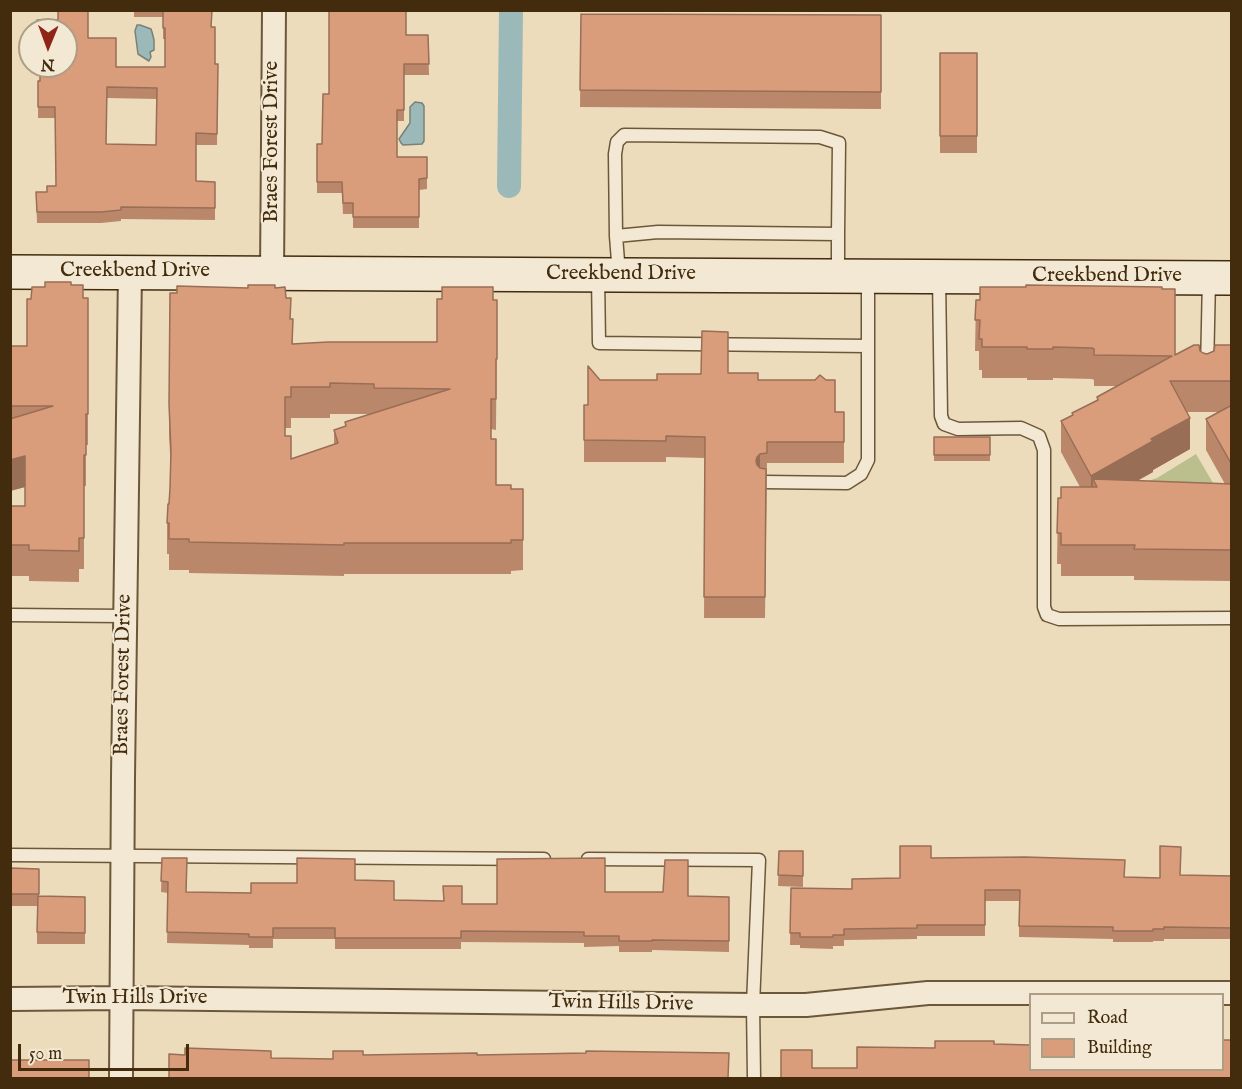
<!DOCTYPE html>
<style>
body{margin:0}
#map{position:relative;width:1242px;height:1089px;overflow:hidden;background:#ecdcbc;font-family:"IM FELL English",serif}
canvas{display:block}
.frame{position:absolute;inset:0;border:12px solid #422c0d;pointer-events:none}
.legend{position:absolute;left:1029px;top:993px;width:195px;height:78px;box-sizing:border-box;background:#f3e8d3;border:2px solid #ac9d84;margin:0;padding:8px 10px;list-style:none;font-size:18px;color:#422c0d}
.legend li{display:flex;align-items:center;gap:12px;height:30px}
.legend b{width:30px;border:2px solid #ac9d84}
.north{position:absolute;left:18px;top:18px;width:60px;height:60px;box-sizing:border-box;background:#f3e8d3;border:2px solid #ac9d84;border-radius:50%;rotate:181deg;font-size:16px;font-weight:700;line-height:24px;text-align:center;color:#422c0d}
.north::after{content:'';display:block;margin:auto;width:21px;height:27px;background:#8f2418;clip-path:polygon(50% 0,100% 100%,50% 72%,0 100%)}
.scale{position:absolute;left:18px;top:1044px;width:171px;height:27px;box-sizing:border-box;border:3px solid #422c0d;border-top:0;padding-left:8px;font-size:18px;line-height:21px;white-space:nowrap;color:#422c0d;-webkit-text-stroke:4px #f3e8d3;paint-order:stroke}
</style>
<div id="map">
<canvas width="1242" height="1089"></canvas>
<div class="frame"></div>
<ul class="legend">
<li><b style="height:8px;background:#f3e8d3"></b>Road</li>
<li><b style="height:16px;background:#da9d7b"></b>Building</li>
</ul>
<div class="north">N</div>
<div class="scale">50 m</div>
</div>
<script>
const g = document.querySelector('canvas').getContext('2d');
g.lineJoin = 'round';
function paint(path, color) {
  g.fillStyle = color;
  g.fill(path, 'evenodd');
}
function shape(rows) {
  const path = new Path2D();
  for (const r of rows) {
    path.moveTo(r[0], r[1]);
    for (let i = 2; i < r.length; i += 2) path.lineTo(r[i], r[i + 1]);
  }
  return path;
}
function trace(path, color, width, dash) {
  g.strokeStyle = color;
  g.lineWidth = width;
  g.lineCap = dash ? 'butt' : 'round';
  g.setLineDash(dash || []);
  g.stroke(path);
}
function drawText(font, color, halo, rows, align = 'center') {
  g.font = font + ' "IM FELL English",serif';
  g.lineWidth = 4.5;
  g.setLineDash([]);
  g.textBaseline = 'middle';
  g.strokeStyle = halo;
  g.fillStyle = color;
  for (const [text, x, y, turn = 0] of rows) {
    g.save();
    g.translate(x, y);
    g.rotate((+turn || 0) * Math.PI / 180);
    g.textAlign = isNaN(turn) ? turn : align;
    if (halo) g.strokeText(text, 0, 0);
    g.fillText(text, 0, 0);
    g.restore();
  }
}
paint(shape([
 [1196,454,1216,488,1142,483,1157,478]
]), '#bbbf8e');
const water = shape([
 [137,25,140,25,151,29,152,32,154,40,154,50,150,52,151,57,149,61,138,54,135,31,137,25],
 [415,102,422,103,424,106,424,141,422,144,403,145,401,143,399,139,410,123,410,107,415,102]
]);
paint(water, '#9cb9ba');
trace(water, '#788175', 1.5);
trace(shape([
 [509,186,511,10]
]), '#9cb9ba', 24);
const lane = shape([
 [616,236,615,154,617,142,624,135,820,137,839,143,838,234],
 [619,274,616,236,658,232,838,234,838,275],
 [598,276,599,343,868,346],
 [939,277,941,416,944,424,958,429,1021,428,1039,436,1044,450,1044,607,1047,615,1059,619,1232,618],
 [1207,370,1209,279],
 [764,482,847,483,861,474,868,460,868,277],
 [10,615,124,616],
 [10,855,544,859],
 [588,859,759,860,753,1005,754,1078]
]);
const street = shape([
 [272,273,274,10],
 [10,999,121,998,753,1005,806,1005,928,993,1232,993],
 [121,1078,123,776,130,272]
]);
const secondary = shape([
 [10,272,1232,278]
]);
trace(lane, '#6c5839', 15);
trace(street, '#6c5839', 26);
trace(secondary, '#422c0d', 36);
trace(lane, '#f3e8d3', 12);
trace(street, '#f3e8d3', 22);
trace(secondary, '#f3e8d3', 33);
paint(shape([
 [58,10,212,10,211,27,215,64,218,64,217,145,196,145,196,181,215,182,215,220,121,219,121,221,101,223,37,223,36,192,47,192,56,186,55,118,38,118,38,81,40,81,66,66,58,20],
 [134,11,134,17,163,17,163,39,165,39,165,67,116,67,88,38,88,12],
 [107,98,157,99,156,145,106,144],
 [581,14,881,15,881,109,580,107],
 [406,35,428,35,429,75,404,75,404,121,397,121,397,157,427,157,427,189,419,190,419,228,353,228,353,214,343,214,342,193,317,193,317,144,322,144,329,94],
 [940,53,977,53,977,153,940,153],
 [71,285,83,298,88,298,88,445,86,445,86,486,84,486,84,569,79,569,79,582,29,581,29,576,10,576,10,506,25,506,25,487,10,491,10,346,27,346,31,299],
 [248,288,275,288,291,319,293,344,437,342,493,300,497,300,496,430,491,429,491,439,496,485,511,489,523,489,523,570,511,571,511,574,344,574,344,576,189,573,189,570,169,570,169,554,167,554,167,523,169,504,171,473,169,435,170,293],
 [330,414,370,414,345,422,345,426,334,430,334,445,291,459,285,436,285,428,291,428,291,418,330,418],
 [976,300,1175,354,1200,351,1203,353,1207,354,1232,345,1232,581,1134,580,1134,576,1061,576,1061,564,1057,564,1058,498,1061,498,1080,487,1061,452,1061,421,1072,415,1072,413,1097,400,1097,397,1116,386,1094,386,1094,380,1092,379,1053,378,1053,380,1027,380,1027,378,982,378,982,370,979,370,979,351,975,351],
 [1186,412,1218,412,1206,419,1206,450,1225,484,1137,481,1153,472,1153,470,1190,449],
 [728,373,758,380,835,412,844,412,844,463,767,463,765,618,704,618,705,458,666,457,666,462,584,462,584,405,588,405,600,380,657,380],
 [934,437,990,437,990,461,934,461],
 [779,851,803,851,803,887,778,886],
 [162,858,187,892,251,893,297,883,355,880,394,900,462,904,497,904,605,892,688,896,729,897,729,952,652,950,652,952,619,952,619,946,584,947,584,943,461,942,461,949,335,949,335,939,273,939,273,948,249,948,249,945,167,943,168,893,161,892],
 [931,858,1125,877,1160,878,1180,875,1232,876,1232,939,1164,939,1164,941,1153,941,1153,942,1113,942,1113,939,1019,937,1019,901,985,901,985,936,917,936,917,939,844,940,844,946,833,946,833,949,800,948,800,945,790,945,791,888,852,889,900,878],
 [10,868,39,869,39,896,85,897,85,944,37,944,37,906,10,906]
]), '#bb876a');
paint(shape([
 [1190,418,1190,449,1153,470,1153,472,1097,503,1097,487,1093,479,1093,506,1091,507,1091,476,1151,439],
 [760,454,760,475,756,461,757,457],
 [25,456,25,487,10,491,10,460]
]), '#996e56');
const building = shape([
 [58,10,88,10,88,38,116,38,116,67,165,67,165,28,163,28,163,10,212,10,211,27,215,27,215,64,218,64,217,134,196,133,196,181,215,182,215,208,121,207,121,210,101,212,37,212,36,192,47,192,47,186,56,186,55,107,38,107,38,81,40,81,40,66,66,66,66,30,37,30,37,20,58,20,58,10],
 [107,87,157,88,156,145,106,144,107,87],
 [329,10,406,10,406,35,428,35,429,64,404,64,404,110,397,110,397,157,427,157,427,178,419,179,419,217,353,217,353,203,343,203,342,182,317,182,317,144,322,144,323,94,329,94,329,10],
 [581,14,881,15,881,92,580,90,581,14],
 [940,53,977,53,977,136,940,136,940,53],
 [45,282,71,282,71,285,83,285,83,298,88,298,88,414,86,414,86,455,84,455,84,538,79,538,79,551,29,550,29,545,10,545,10,506,25,506,25,456,10,460,10,419,53,406,10,406,10,346,27,346,27,299,31,299,32,287,45,287,45,282],
 [248,285,275,285,275,288,285,287,286,298,291,298,290,319,293,319,292,344,328,342,437,342,437,299,442,299,442,287,493,287,493,300,497,300,497,359,496,359,496,399,491,399,491,439,496,439,496,485,511,485,511,489,523,489,523,540,511,540,511,543,344,543,344,545,189,542,189,539,169,539,169,523,167,523,168,504,169,504,170,488,171,451,169,404,170,293,177,293,177,286,248,288,248,285],
 [330,383,374,384,374,388,450,389,345,422,346,426,334,430,338,443,291,459,291,436,285,436,285,397,291,397,291,387,330,387,330,383],
 [1026,285,1162,287,1162,289,1175,289,1175,355,1194,345,1199,345,1200,351,1203,353,1207,354,1214,351,1215,345,1232,345,1232,381,1170,381,1190,418,1151,439,1153,441,1091,476,1061,421,1073,415,1072,413,1098,400,1097,397,1172,356,1094,355,1094,349,1092,348,1053,347,1053,349,1027,349,1027,347,982,347,982,339,979,339,980,320,975,320,976,300,980,300,980,287,1026,287,1026,285],
 [702,331,728,332,728,373,758,373,758,380,815,380,820,375,826,380,835,380,835,412,844,412,844,442,767,442,767,453,760,454,757,457,756,461,757,465,760,468,766,469,765,597,704,597,705,437,666,436,666,441,584,440,584,405,588,405,588,366,600,380,657,380,657,374,701,374,702,331],
 [1232,405,1232,465,1206,419,1232,405],
 [934,437,990,437,990,455,934,455,934,437],
 [1093,479,1232,484,1232,550,1134,549,1135,545,1061,545,1061,533,1057,533,1058,498,1061,498,1061,487,1097,487,1093,479],
 [900,846,931,846,931,858,1025,857,1125,860,1124,877,1160,878,1160,846,1181,847,1180,875,1232,876,1232,928,1164,927,1164,929,1153,929,1153,931,1113,931,1113,927,1019,926,1020,890,985,890,985,925,917,925,917,928,844,929,844,935,833,935,833,937,800,937,800,933,790,933,791,888,852,889,852,879,900,878,900,846],
 [779,851,803,851,803,876,778,875,779,851],
 [162,858,187,858,186,892,251,893,251,883,297,883,297,858,355,859,355,880,394,881,394,900,444,901,443,886,462,886,462,904,497,904,497,859,605,858,605,892,663,892,665,860,688,860,688,896,729,897,729,941,652,940,652,941,619,941,619,936,584,936,584,932,461,931,461,938,335,938,335,928,273,928,273,937,249,937,249,934,167,932,168,882,161,881,162,858],
 [10,868,39,869,39,894,10,894,10,868],
 [38,896,85,897,85,933,37,932,38,896],
 [1222,1040,1232,1040,1232,1078,781,1078,781,1050,812,1050,812,1068,857,1068,857,1047,935,1048,935,1041,994,1041,994,1044,1030,1045,1030,1070,1222,1070,1222,1040],
 [185,1048,271,1051,271,1058,333,1059,333,1051,363,1051,363,1055,477,1053,477,1055,586,1053,586,1051,729,1053,728,1078,169,1078,169,1054,185,1055,185,1048],
 [10,1060,89,1060,89,1078,10,1078,10,1060]
]);
paint(building, '#da9d7b');
trace(building, '#996e56', 1.5);
drawText('21px', '#422c0d', '#f3e8d3', [
 ["Braes Forest Drive",273,142,-90],
 ["Creekbend Drive",135,272],
 ["Creekbend Drive",621,275],
 ["Creekbend Drive",1107,277],
 ["Braes Forest Drive",124,675,-89],
 ["Twin Hills Drive",135,999],
 ["Twin Hills Drive",621,1004,1]
]);
</script>
